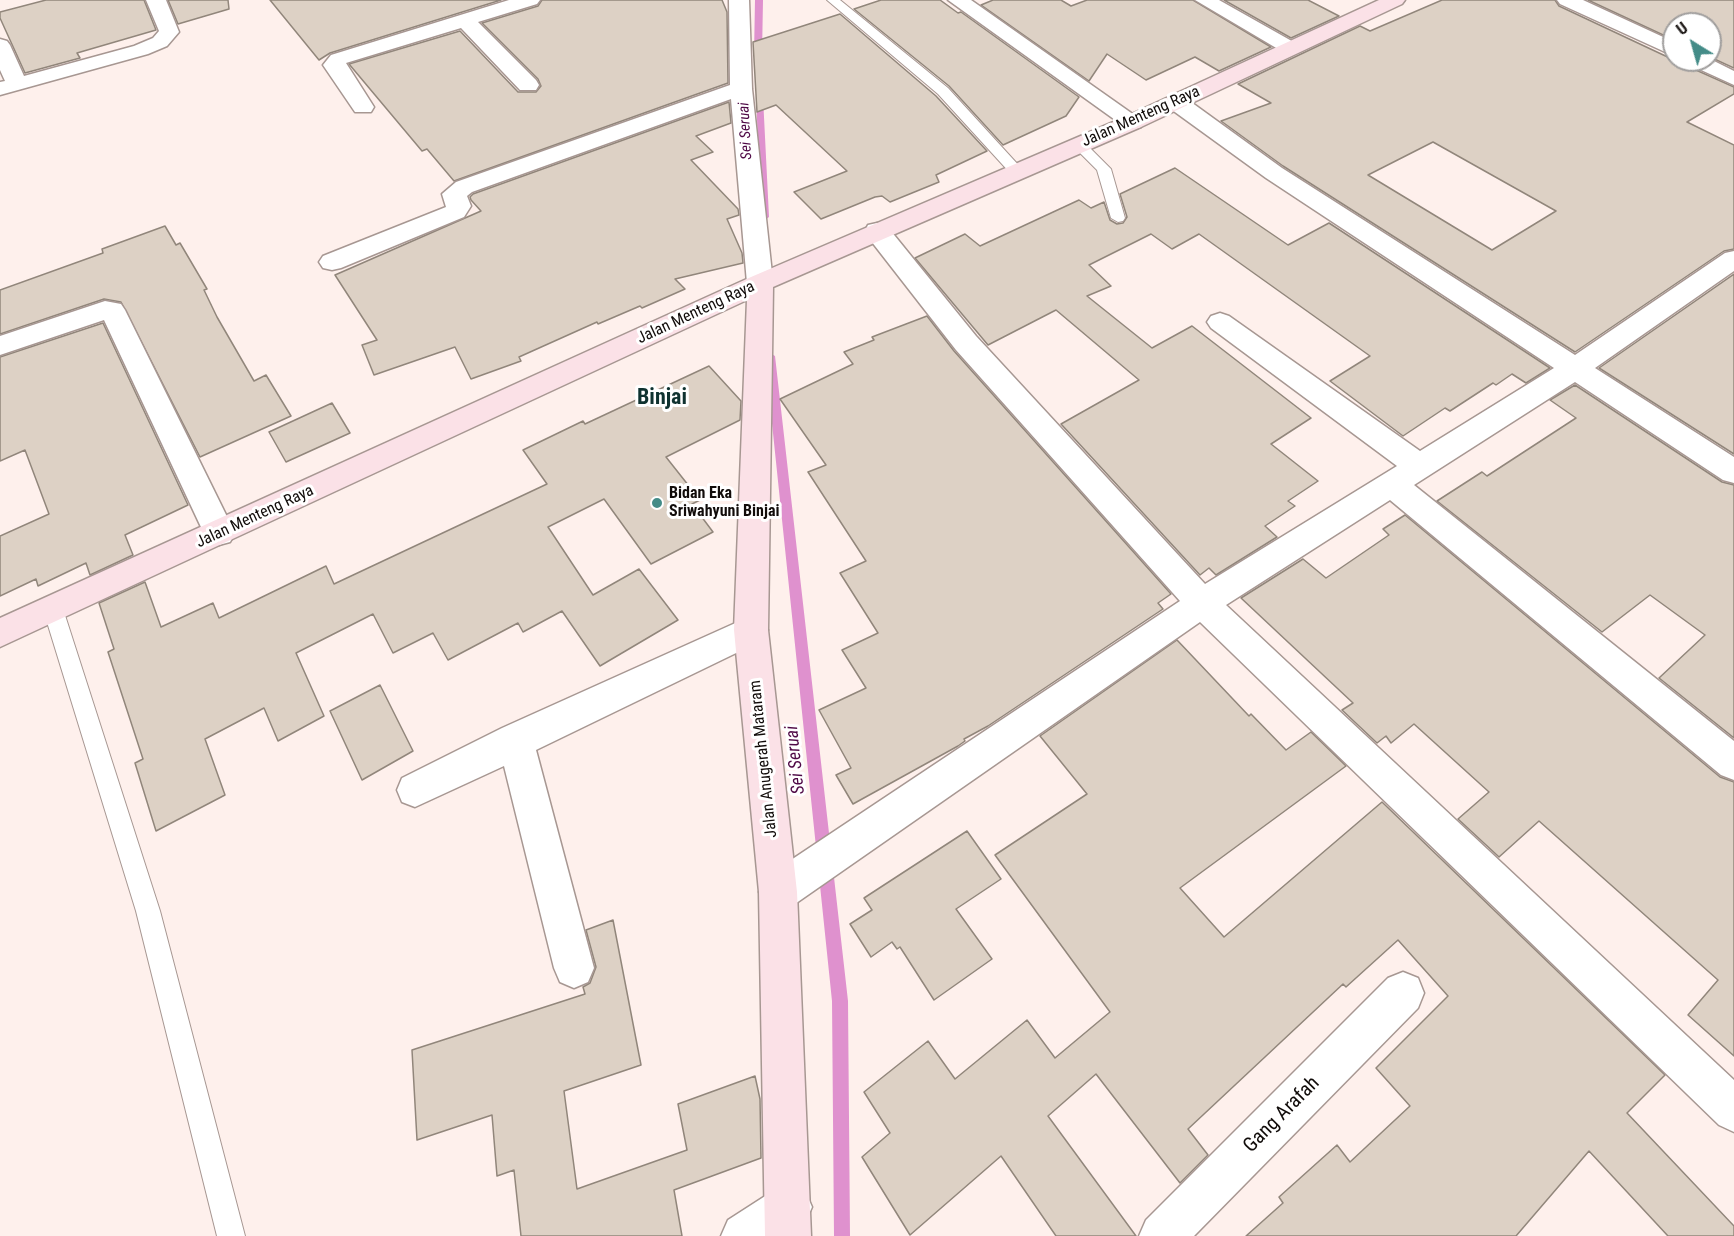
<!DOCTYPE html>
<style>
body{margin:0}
#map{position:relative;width:1734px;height:1236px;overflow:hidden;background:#fef0ec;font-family:"Roboto Condensed",sans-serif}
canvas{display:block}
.north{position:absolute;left:1662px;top:12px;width:60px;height:60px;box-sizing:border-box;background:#fff;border:2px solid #a09e9d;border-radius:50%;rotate:323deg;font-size:16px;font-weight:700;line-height:24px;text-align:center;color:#110c0a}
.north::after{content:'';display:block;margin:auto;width:21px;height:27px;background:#448c88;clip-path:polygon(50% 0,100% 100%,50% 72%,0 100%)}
</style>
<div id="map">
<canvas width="1734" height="1236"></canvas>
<div class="north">U</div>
</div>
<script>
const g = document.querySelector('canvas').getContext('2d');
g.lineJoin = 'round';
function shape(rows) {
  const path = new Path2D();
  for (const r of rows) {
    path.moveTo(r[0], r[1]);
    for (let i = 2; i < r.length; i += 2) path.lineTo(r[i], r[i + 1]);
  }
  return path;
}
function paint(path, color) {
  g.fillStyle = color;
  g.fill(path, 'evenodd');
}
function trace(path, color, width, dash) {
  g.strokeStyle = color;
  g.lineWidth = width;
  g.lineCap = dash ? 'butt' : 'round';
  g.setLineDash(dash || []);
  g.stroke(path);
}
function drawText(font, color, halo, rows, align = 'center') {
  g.font = font + ' "Roboto Condensed",sans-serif';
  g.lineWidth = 6;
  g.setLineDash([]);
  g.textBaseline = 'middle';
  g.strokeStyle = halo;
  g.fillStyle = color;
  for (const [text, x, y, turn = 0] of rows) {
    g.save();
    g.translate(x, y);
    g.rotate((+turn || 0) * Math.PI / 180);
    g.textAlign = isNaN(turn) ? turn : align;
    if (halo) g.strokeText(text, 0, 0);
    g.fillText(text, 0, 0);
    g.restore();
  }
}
paint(shape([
 [755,0,763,0,762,55,758,57,754,55,755,0],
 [756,95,763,97,769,217,765,220,761,217,756,95],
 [770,353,775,356,848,1001,850,1236,834,1236,832,1001,765,356,770,353]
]), '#df91ce');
const building = shape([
 [46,0,144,0,156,30,77,53,80,58,25,73,0,18,0,12,46,0],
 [168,0,228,0,229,9,178,24,168,0],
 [270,0,501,0,330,53,319,60,270,0],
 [542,0,722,0,727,12,728,83,454,181,427,149,422,151,349,64,460,31,518,92,536,92,541,86,538,79,482,23,538,6,542,0],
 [881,0,940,0,958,13,961,12,1079,97,1066,116,1003,145,949,86,854,9,881,0],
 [993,0,1061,0,1071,6,1087,0,1193,0,1271,47,1219,71,1195,57,1146,80,1107,54,1089,81,981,5,993,0],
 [1224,0,1308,0,1339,16,1291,38,1224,0],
 [1442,0,1555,0,1559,6,1674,60,1683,60,1687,66,1734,87,1734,94,1687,122,1734,145,1734,249,1724,251,1575,352,1283,166,1221,121,1271,103,1238,84,1360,26,1370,31,1442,0],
 [1433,142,1556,211,1492,250,1368,175,1433,142],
 [1588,0,1734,0,1734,68,1710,57,1710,24,1674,24,1674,40,1588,0],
 [840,14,936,96,987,151,936,175,939,182,890,202,882,196,875,197,821,219,794,192,847,171,776,105,757,112,753,42,840,14],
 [729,102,731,123,696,136,713,152,691,160,738,209,739,215,727,219,742,253,743,263,675,279,685,289,642,308,640,306,598,324,597,322,519,357,521,361,471,379,455,347,374,375,362,345,377,340,335,275,481,211,471,200,470,197,473,194,729,102],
 [1175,168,1288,245,1329,223,1550,368,1526,383,1512,374,1496,385,1493,383,1450,411,1445,408,1403,436,1330,381,1370,356,1199,234,1172,249,1151,234,1089,265,1111,286,1087,296,1152,348,1192,326,1311,418,1271,444,1318,481,1288,501,1295,506,1265,526,1277,537,1216,575,1209,568,1200,575,1061,424,1139,380,1056,310,988,345,915,258,965,234,980,246,1079,200,1091,208,1104,202,1110,220,1117,224,1123,223,1127,217,1120,194,1175,168],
 [165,226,176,245,180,243,207,289,204,290,217,317,254,381,266,375,291,416,200,457,121,302,104,299,0,334,0,290,103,253,102,249,165,226],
 [1734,274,1734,454,1599,368,1734,274],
 [927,316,954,351,1171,594,1158,603,1163,609,988,726,964,739,965,741,958,746,853,804,836,775,851,768,819,710,866,688,842,650,878,633,840,573,866,561,808,472,826,465,780,399,853,364,844,352,874,340,872,337,927,316],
 [103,323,188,505,125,535,133,555,90,575,86,563,38,586,36,579,0,596,0,536,49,514,25,450,0,461,0,357,103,323],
 [709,366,741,401,740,420,666,457,700,500,692,504,713,532,651,564,604,499,548,527,593,595,639,569,678,620,600,666,562,611,523,632,518,623,448,660,433,633,393,653,373,614,296,653,324,716,278,741,264,708,205,739,225,795,156,831,135,763,143,759,108,652,114,649,99,603,145,582,161,627,213,603,219,618,326,566,334,584,547,484,523,450,583,421,585,424,709,366],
 [1575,385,1722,482,1734,485,1734,738,1659,678,1705,635,1650,595,1602,632,1437,501,1482,472,1487,476,1576,418,1550,400,1575,385],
 [332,403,350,433,286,462,269,432,332,403],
 [1405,515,1720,777,1734,782,1734,1056,1688,1015,1718,980,1539,821,1499,857,1458,819,1489,792,1414,724,1391,743,1386,736,1377,743,1342,710,1353,703,1241,598,1303,559,1326,578,1389,535,1383,529,1405,515],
 [1177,640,1249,716,1251,714,1286,750,1311,732,1346,766,1180,888,1224,937,1382,802,1665,1075,1627,1113,1734,1226,1734,1236,1668,1236,1589,1151,1516,1236,1246,1236,1283,1203,1279,1197,1337,1145,1350,1162,1410,1106,1376,1068,1448,996,1398,940,1346,987,1343,984,1188,1129,1208,1155,1180,1183,1096,1074,1048,1116,1136,1236,1056,1236,1001,1156,910,1235,862,1157,890,1133,864,1092,928,1041,955,1079,1027,1020,1055,1058,1110,1012,995,855,1087,794,1040,736,1177,640],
 [380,685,413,751,362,780,330,711,380,685],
 [967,831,1001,879,956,909,992,959,934,1000,900,947,897,949,892,942,871,957,850,924,872,910,864,898,967,831],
 [613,920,641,1065,564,1091,577,1189,687,1150,678,1104,755,1076,760,1099,761,1158,674,1190,682,1236,521,1236,514,1170,497,1176,492,1115,417,1140,412,1050,585,994,583,987,590,983,596,967,586,930,613,920]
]);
paint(building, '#ddd1c5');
trace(building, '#91867b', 1.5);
const lane = shape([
 [827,0,840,0,948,88,1022,169,1022,175,1012,175,938,94,827,0],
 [1079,141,1084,142,1111,169,1125,218,1123,221,1118,222,1111,218,1097,170,1072,145,1079,141],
 [53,601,60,603,63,609,160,911,245,1236,217,1236,136,911,43,609,46,603,53,601]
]);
const street = shape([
 [146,0,166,0,179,32,167,46,148,54,0,95,0,82,5,81,0,70,0,39,7,41,10,45,24,76,134,46,153,38,159,31,146,0],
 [509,0,540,0,537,4,478,22,536,80,539,85,536,90,520,90,461,28,346,63,374,107,371,112,355,112,323,65,331,55,509,0],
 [729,0,749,0,752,89,773,283,769,289,760,292,751,289,747,283,731,99,472,192,467,196,471,206,464,217,341,268,332,270,323,268,319,262,323,256,446,207,442,194,456,182,730,85,729,0],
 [948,0,971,0,1144,122,1141,127,1133,129,1125,127,948,0],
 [1195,0,1219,0,1297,44,1300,48,1297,52,1283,52,1195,0],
 [1557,0,1583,0,1674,42,1674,56,1560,4,1557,0],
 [1710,59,1734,71,1734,85,1688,64,1685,60,1710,59],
 [1176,95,1184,97,1282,168,1575,355,1725,253,1734,251,1734,271,1595,368,1734,457,1734,483,1723,480,1575,382,1414,485,1734,741,1734,780,1721,775,1390,500,1226,605,1734,1080,1734,1132,1719,1125,1200,622,792,906,778,911,764,906,759,892,764,878,1180,601,956,350,868,237,865,231,868,225,877,223,886,225,976,336,1205,584,1397,466,1211,328,1207,322,1211,316,1220,313,1229,316,1420,451,1554,368,1266,178,1168,107,1165,102,1168,97,1176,95],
 [105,301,121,304,125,310,235,533,230,542,219,545,208,542,104,320,0,355,0,336,105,301],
 [751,616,763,620,768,630,763,640,536,750,594,968,588,982,574,988,560,982,554,968,504,766,415,807,402,802,397,790,402,778,502,728,751,616],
 [1403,972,1418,978,1424,993,1418,1008,1194,1236,1139,1236,1146,1220,1388,978,1403,972],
 [789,1184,805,1191,812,1207,805,1223,786,1236,721,1236,728,1220,773,1191,789,1184]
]);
const secondary = shape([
 [1379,0,1405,0,1402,4,1141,127,773,287,768,630,797,892,811,1236,765,1236,759,892,734,630,747,300,0,647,0,618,751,277,1125,117,1379,0]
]);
trace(lane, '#a79792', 2);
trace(street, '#a79792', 3);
trace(secondary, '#a79792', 3);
paint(lane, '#fff');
paint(street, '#fff');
paint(secondary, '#fbe1e7');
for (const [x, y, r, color] of [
 [657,503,6,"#448c88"]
]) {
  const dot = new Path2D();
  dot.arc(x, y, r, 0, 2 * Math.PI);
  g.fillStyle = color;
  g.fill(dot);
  trace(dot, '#fff', 2);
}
drawText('italic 15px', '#4f0946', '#fff', [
 ["Sei Seruai",746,131,-93]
]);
drawText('16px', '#110c0a', '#fff', [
 ["Jalan Menteng Raya",1141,117,-24],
 ["Jalan Menteng Raya",696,313,-25],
 ["Jalan Menteng Raya",255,517,-25],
 ["Jalan Anugerah Mataram",764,759,-96]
]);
drawText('bold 16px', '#110c0a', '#fff', [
 ["Bidan Eka",669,494],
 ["Sriwahyuni Binjai",669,512]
], 'left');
drawText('italic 18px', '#4f0946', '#fff', [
 ["Sei Seruai",796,760,-96]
]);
drawText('20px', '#110c0a', '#fff', [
 ["Gang Arafah",1282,1115,-45]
]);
drawText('bold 22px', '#0f3230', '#fff', [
 ["Binjai",662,398]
]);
</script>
